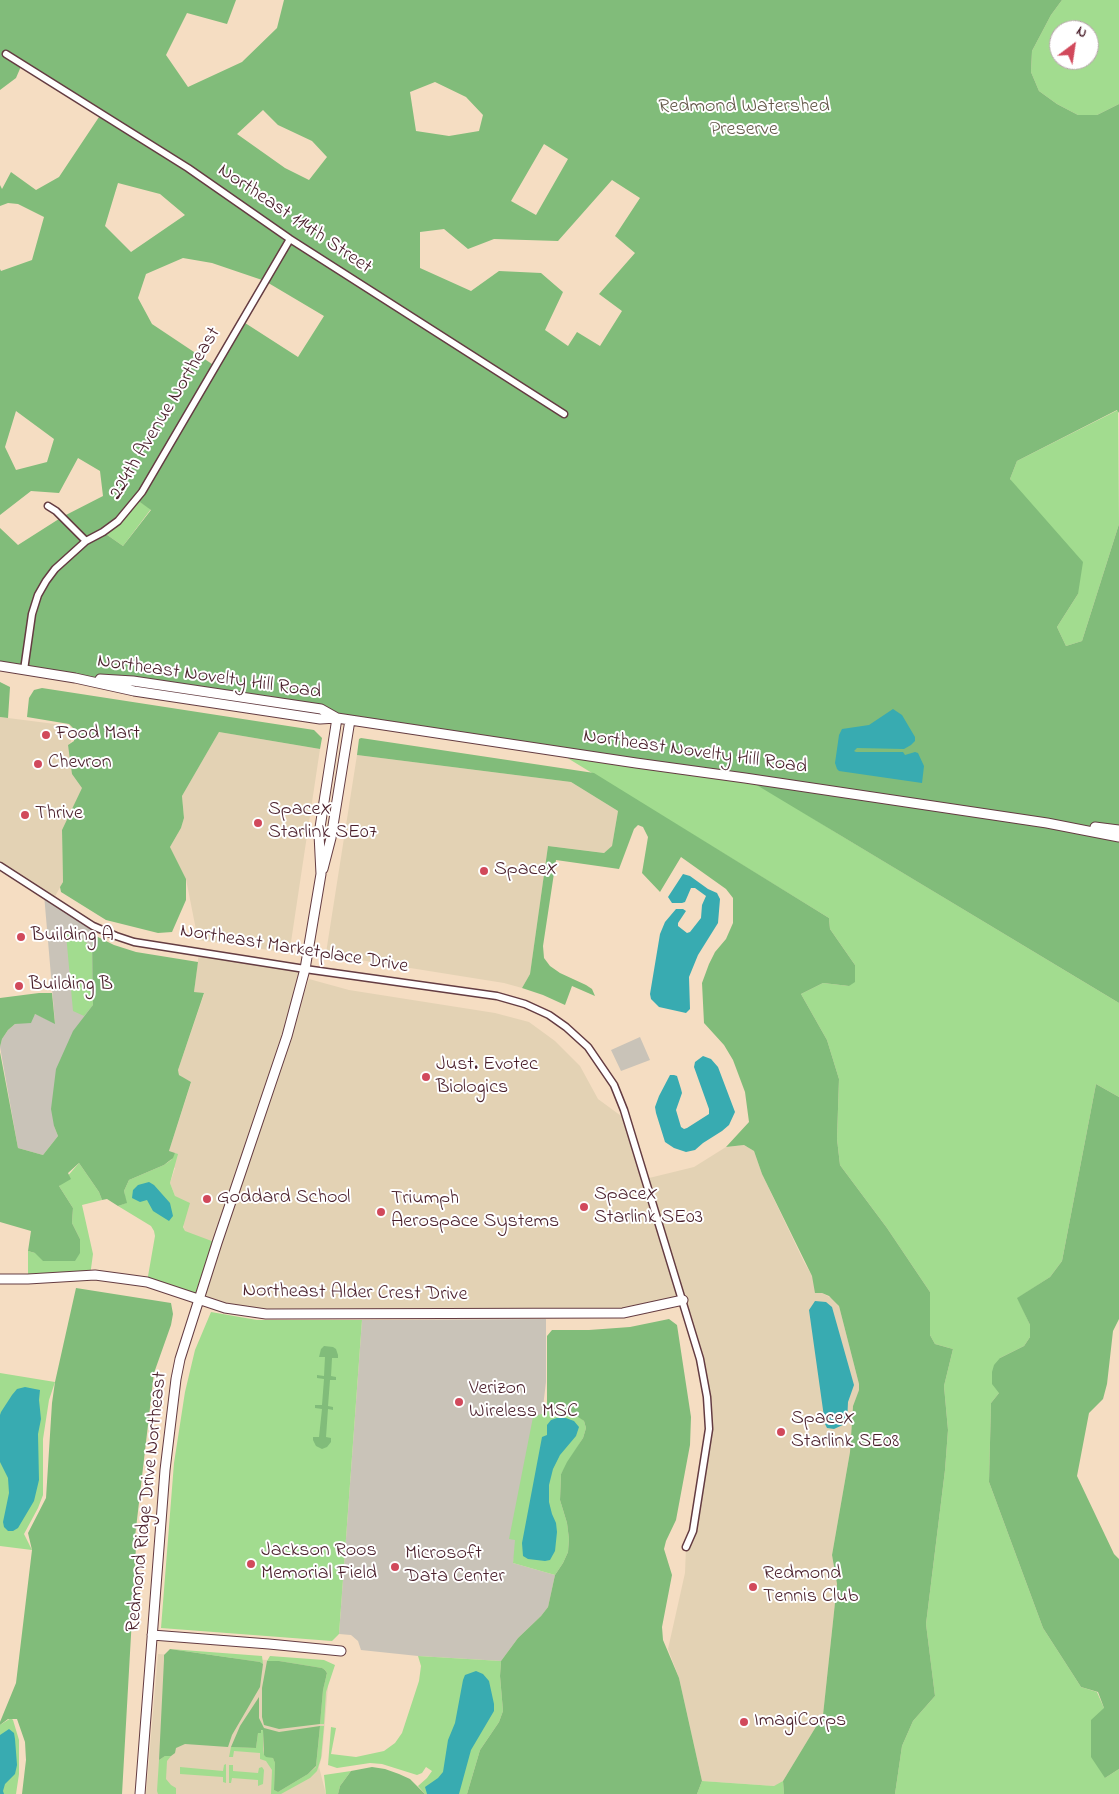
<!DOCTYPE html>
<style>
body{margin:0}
#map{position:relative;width:1119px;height:1794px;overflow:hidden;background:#f5ddc2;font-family:"Indie Flower",sans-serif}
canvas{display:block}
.north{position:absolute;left:1049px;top:20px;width:50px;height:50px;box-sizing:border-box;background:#fff;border:1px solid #b7a5aa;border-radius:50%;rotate:31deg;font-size:14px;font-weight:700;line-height:20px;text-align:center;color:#4a1f2b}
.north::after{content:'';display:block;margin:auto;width:18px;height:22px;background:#d1495b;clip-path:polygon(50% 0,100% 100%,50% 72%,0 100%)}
</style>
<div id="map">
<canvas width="1119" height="1794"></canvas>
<div class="north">N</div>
</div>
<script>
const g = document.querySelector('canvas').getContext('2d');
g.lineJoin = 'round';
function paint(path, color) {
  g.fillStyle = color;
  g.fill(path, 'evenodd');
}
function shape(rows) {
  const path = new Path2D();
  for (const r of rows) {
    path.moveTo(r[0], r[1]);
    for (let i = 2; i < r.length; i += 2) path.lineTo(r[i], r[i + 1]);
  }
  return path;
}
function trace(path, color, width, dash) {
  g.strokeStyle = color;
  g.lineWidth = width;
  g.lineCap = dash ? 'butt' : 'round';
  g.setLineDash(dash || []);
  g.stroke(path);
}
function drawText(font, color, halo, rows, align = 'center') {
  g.font = font + ' "Indie Flower",sans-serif';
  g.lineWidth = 4;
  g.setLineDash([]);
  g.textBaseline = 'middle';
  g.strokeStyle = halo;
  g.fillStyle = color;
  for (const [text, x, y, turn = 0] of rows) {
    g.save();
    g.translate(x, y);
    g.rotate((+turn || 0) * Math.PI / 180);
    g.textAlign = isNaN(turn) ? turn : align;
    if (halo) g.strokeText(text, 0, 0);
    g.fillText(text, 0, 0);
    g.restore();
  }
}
paint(shape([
 [0,717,63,725,71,732,71,742,68,745,83,788,62,830,63,882,53,900,0,866],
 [219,732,320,749,291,942,290,948,286,951,283,952,198,940,186,879,170,847,181,828,184,818,182,796],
 [357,755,571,782,618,811,612,847,604,853,548,846,530,974,522,988,504,983,329,955,326,953],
 [199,952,305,969,271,1085,309,979,349,990,495,1013,529,1022,555,1041,580,1066,598,1099,628,1121,645,1179,694,1167,726,1147,744,1145,754,1151,762,1174,804,1262,822,1293,835,1300,839,1306,859,1384,859,1390,853,1406,850,1452,832,1555,837,1584,823,1715,783,1781,779,1785,774,1786,702,1781,679,1678,668,1649,685,1573,686,1547,690,1539,706,1456,707,1397,683,1300,623,1313,266,1314,200,1300,185,1232,175,1196,170,1183,175,1168,173,1167,169,1151,191,1083,179,1075,178,1070,204,994,194,992],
 [158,1654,323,1663,328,1686,322,1756,319,1767,326,1794,146,1794]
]), '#e3d2b4');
paint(shape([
 [44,894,93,926,93,1005,54,1126,58,1136,43,1155,18,1148,0,1047,2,1039,8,1030,15,1024,24,1022,35,1014,55,1023],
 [640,1037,650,1060,621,1071,611,1050],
 [546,1319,546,1382,543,1407,513,1563,555,1575,548,1607,541,1616,518,1638,501,1661,418,1656,361,1650,358,1641,351,1635,339,1634,362,1320]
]), '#c9c3b8');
paint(shape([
 [1062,0,1119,0,1119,104,1097,115,1078,115,1057,104,1039,91,1031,72,1032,51,1051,15],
 [1059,30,1089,30,1089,60,1059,60],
 [0,315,840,835,1119,1003,1119,1097,1096,1084,1062,1261,1050,1277,1018,1298,1030,1325,1030,1337,1024,1346,1000,1358,999,1393,991,1403,989,1482,1043,1628,1081,1687,1097,1692,1104,1708,1105,1778,1119,1769,1119,1794,895,1794,902,1746,913,1721,935,1696,926,1624,945,1470,948,1430,944,1386,953,1349,935,1344,930,1335,930,1292,887,1228,840,1165,837,1139,839,1079,827,1040,801,994,823,983,849,986,855,965,830,929,829,918,556,751],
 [1118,410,1119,524,1082,641,1066,646,1057,627,1078,594,1010,479,1017,461],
 [137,500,151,509,123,546,103,532],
 [67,929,71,935,79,937,92,947,93,1005,84,1016,73,1011,66,934],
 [175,1153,178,1154,170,1183,175,1196,190,1203,183,1227,185,1231,217,1243,200,1300,147,1282,155,1236,154,1231,151,1226,118,1206,126,1203,124,1191,129,1180,164,1165,171,1160],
 [79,1163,99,1192,102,1200,82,1205,93,1254,90,1276,28,1279,28,1251,35,1253,80,1239,72,1223,73,1208,59,1186],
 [211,1312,257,1320,362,1320,339,1634,332,1641,161,1628,174,1463,185,1392,195,1350],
 [0,1373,55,1382,49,1400,43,1439,43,1495,38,1508,24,1534,32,1550,0,1546],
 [555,1409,568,1410,577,1415,584,1421,586,1428,583,1438,561,1474,560,1500,567,1523,569,1539,568,1552,563,1563,555,1575,513,1563,515,1540,509,1539,533,1417],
 [170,1649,262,1656,263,1664,260,1662],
 [270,1656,324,1660,335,1665,326,1692,324,1724,320,1724,323,1690,327,1673,325,1670,322,1668,279,1661,267,1661],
 [418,1656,501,1661,500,1676,503,1711,499,1722,480,1750,467,1794,425,1794,418,1786,427,1778,432,1771,426,1767,422,1773,417,1775,382,1764,370,1763,337,1768,328,1765,331,1727,336,1728,331,1754,356,1757,384,1751,395,1743,402,1733,419,1681,421,1666],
 [11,1718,13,1720,19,1740,19,1774,16,1794,0,1794,0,1725],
 [320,1726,324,1726,321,1758,317,1771,310,1778,281,1794,271,1794,272,1770,266,1761,260,1759,260,1753,234,1751,233,1757,229,1757,231,1747,256,1748,258,1733,263,1729,263,1749,264,1755,273,1758,275,1763,274,1790,278,1792,308,1774,316,1767],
 [165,1756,171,1756,167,1761,166,1779,171,1785,176,1788,176,1794,158,1794,157,1791,159,1760],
 [226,1764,226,1783,223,1782,223,1777,180,1774,180,1767,223,1771,224,1765],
 [229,1765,233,1765,233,1771,258,1773,259,1768,262,1767,264,1770,263,1784,258,1786,258,1780,232,1778,231,1783,229,1783],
 [351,1771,340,1786,338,1794,326,1794,324,1775],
 [702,1781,774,1786,783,1781,784,1794,697,1794]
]), '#a2dc8f');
paint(shape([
 [0,0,236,0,227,24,187,13,166,55,188,87,242,62,277,28,284,0,1062,0,1051,15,1032,51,1031,72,1039,91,1057,104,1078,115,1097,115,1119,104,1119,413,1117,410,1017,461,1010,479,1083,562,1078,594,1057,627,1066,646,1082,641,1119,524,1119,1003,745,778,350,720,321,709,75,678,0,666,0,528,18,545,62,517,103,496,100,471,78,458,59,493,31,491,0,515,0,269,1,271,32,260,44,217,18,204,8,203,0,206,0,185,2,189,11,172,36,190,59,177,101,114,22,64,16,78,0,90],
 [435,82,466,97,483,115,479,131,449,136,416,131,410,92],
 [263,110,278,125,312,141,327,157,309,180,285,168,237,134],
 [544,144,568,159,536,215,511,201],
 [612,180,640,198,615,236,635,253,599,294,622,311,600,346,577,332,568,346,545,330,563,292,541,273,499,271,471,291,420,268,420,232,444,229,468,249,494,239,558,241],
 [118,183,160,194,185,215,131,252,105,226],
 [183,258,212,263,265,281,324,316,298,357,242,321,215,366,152,324,138,298,146,274],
 [16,411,54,439,47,462,16,470,5,447],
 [137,500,151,510,123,546,103,532],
 [0,682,10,687,8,718,0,717],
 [42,688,314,730,322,738,320,749,219,732,182,796,184,818,181,828,170,847,186,879,186,900,172,932,158,933,106,920,61,892,60,887,63,882,62,830,82,788,72,774,68,745,74,741,75,734,73,728,69,724,27,717,29,698,34,690],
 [361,738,594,773,829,918,830,929,855,965,855,982,849,986,823,983,801,994,827,1040,839,1079,837,1139,840,1165,887,1228,930,1292,930,1335,935,1344,953,1349,944,1386,948,1430,945,1470,926,1624,935,1696,913,1721,902,1746,895,1794,784,1794,783,1781,823,1715,837,1584,832,1555,850,1452,853,1406,859,1390,859,1384,839,1306,829,1296,822,1293,815,1293,812,1276,762,1174,754,1151,744,1145,726,1147,749,1122,745,1092,733,1060,724,1045,704,1023,702,983,709,964,715,952,726,939,733,923,733,898,726,889,681,857,660,892,642,873,648,837,643,827,638,825,634,829,619,869,556,860,543,946,544,958,550,966,560,973,586,985,592,989,595,996,572,986,565,1005,543,995,522,988,530,974,548,846,604,853,612,846,618,811,571,782,357,755,359,739],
 [92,934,114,945,136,952,198,962,194,992,204,993,178,1070,179,1075,191,1082,169,1151,175,1153,173,1158,164,1165,129,1180,124,1191,127,1203,118,1206,107,1199,102,1200,99,1192,79,1163,68,1173,71,1179,59,1186,73,1208,72,1223,80,1239,80,1253,75,1261,43,1261,35,1253,28,1251,31,1231,0,1222,0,1052,18,1148,43,1155,58,1136,54,1126,51,1109,56,1069,73,1031,93,1005],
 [39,993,52,993,55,1024,35,1014,31,1023,15,1024,8,1030,2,1039,0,1047,0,998],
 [1096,1084,1119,1097,1119,1319,1113,1331,1107,1384,1103,1399,1089,1413,1077,1476,1114,1554,1119,1559,1119,1769,1105,1778,1091,1757,1091,1720,1104,1708,1098,1692,1081,1687,1043,1628,989,1482,991,1403,999,1393,992,1384,992,1372,994,1365,1000,1358,1024,1346,1030,1337,1030,1325,1017,1298,1050,1277,1062,1261],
 [76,1288,171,1303,173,1314,171,1325,154,1373,135,1537,136,1547,122,1794,22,1794,26,1760,25,1742,17,1719,8,1719,0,1725,0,1722,16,1683,32,1550,28,1533,46,1498,52,1403,55,1382],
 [669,1319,677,1325,691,1417,690,1445,676,1520,666,1541,664,1549,672,1575,662,1627,663,1640,679,1678,702,1781,697,1794,467,1794,480,1750,499,1722,503,1711,500,1676,501,1661,518,1638,541,1616,548,1607,555,1575,563,1563,568,1552,569,1539,567,1523,560,1500,561,1474,567,1462,583,1438,586,1428,584,1421,568,1410,555,1409,547,1412,547,1336,552,1330,589,1330,630,1327],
 [324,1346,333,1347,336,1349,338,1355,338,1358,332,1358,331,1376,336,1377,336,1380,330,1380,328,1406,333,1407,333,1410,328,1409,326,1437,331,1438,331,1442,327,1447,322,1449,316,1446,313,1440,313,1437,319,1437,322,1409,315,1408,315,1405,322,1405,324,1379,317,1378,317,1375,324,1376,325,1357,319,1357,321,1349],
 [170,1649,260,1662,263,1664,260,1687,232,1735,228,1747,185,1744,176,1748,175,1753,171,1756,165,1756,159,1760,164,1660,164,1655],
 [267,1661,279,1661,322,1668,325,1670,327,1673,323,1690,320,1724,279,1729,264,1725,262,1717,262,1688],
 [259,1697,259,1718,264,1728,279,1732,320,1726,316,1766,308,1774,278,1792,274,1790,275,1763,273,1758,266,1757,264,1755,263,1730,261,1730,261,1733,258,1733,256,1748,231,1747,240,1726],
 [372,1767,385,1769,399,1774,410,1779,425,1794,338,1794,340,1786,351,1771]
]), '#81bc7a');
paint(shape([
 [893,709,902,715,915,737,915,741,911,745,904,749,857,748,854,751,856,752,903,752,905,755,915,752,918,753,924,766,922,783,839,771,837,769,835,763,839,735,842,729,869,725],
 [683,874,690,876,708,889,717,893,720,899,718,923,698,955,689,977,690,1009,686,1013,659,1007,651,999,650,994,660,934,665,922,676,909,683,909,686,911,678,923,678,926,687,933,690,932,701,918,702,905,706,896,695,888,691,888,685,902,682,903,672,903,668,897],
 [703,1056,711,1059,718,1067,735,1112,729,1125,722,1131,703,1143,695,1150,686,1152,674,1148,665,1142,656,1113,655,1107,659,1096,670,1075,674,1075,677,1076,681,1089,682,1093,676,1110,681,1127,684,1129,687,1128,709,1114,709,1109,694,1067,695,1062],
 [149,1182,154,1185,170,1203,173,1216,169,1221,153,1211,147,1200,140,1202,132,1198,133,1190,138,1185],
 [815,1301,826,1302,832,1307,854,1385,848,1402,847,1423,834,1429,827,1428,825,1424,809,1310],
 [25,1387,40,1390,39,1400,41,1419,38,1434,39,1480,34,1501,18,1528,13,1531,8,1531,4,1527,3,1522,9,1493,8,1478,0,1462,0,1415,1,1412,12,1395,17,1389],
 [557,1418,566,1418,574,1421,579,1427,576,1436,560,1455,553,1469,549,1485,549,1502,552,1514,556,1523,557,1532,555,1551,550,1560,545,1561,528,1559,523,1556,522,1543,542,1437,547,1435,547,1425,551,1420],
 [476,1671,483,1674,489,1681,494,1704,494,1711,471,1750,459,1794,427,1794,425,1787,438,1778,443,1772,448,1740,455,1723,463,1680,465,1675],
 [9,1729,14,1733,15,1739,17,1765,15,1774,5,1784,3,1791,4,1794,0,1794,0,1735]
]), '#38abb1');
const street = shape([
 [6,54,188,168,290,239,564,414],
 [48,506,56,511,86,541],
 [24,670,32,614,38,595,46,581,55,569,86,541,103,532,118,521,142,492,290,239],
 [0,866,93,926,116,936,134,942,305,969,497,996,525,1004,549,1015,566,1027,588,1047,614,1085,624,1110,700,1359,707,1397,709,1429,693,1531,686,1547]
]);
const secondary = shape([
 [0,666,75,678,134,691,320,719,337,718,636,763,745,778,1047,823,1119,837],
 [100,679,133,681,321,709,337,718],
 [1095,827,1119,830],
 [323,869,331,838,350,720],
 [0,1279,28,1279,95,1275,125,1279,147,1282,225,1308,266,1314,623,1313,683,1300],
 [152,1635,269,1644,341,1651],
 [140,1794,165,1470,176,1379,180,1359,217,1243,287,1036,305,969,321,874,319,834,337,718]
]);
trace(street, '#643c42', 9);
trace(secondary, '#643c42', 11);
trace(street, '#fff', 6);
trace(secondary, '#fff', 9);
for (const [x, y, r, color] of [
 [46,735,5,"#d1495b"],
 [38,764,5,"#d1495b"],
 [25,815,5,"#d1495b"],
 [258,823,5,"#d1495b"],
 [484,871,5,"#d1495b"],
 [21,937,5,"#d1495b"],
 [19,986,5,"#d1495b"],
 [426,1077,5,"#d1495b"],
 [207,1199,5,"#d1495b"],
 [584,1207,5,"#d1495b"],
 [381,1212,5,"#d1495b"],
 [459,1402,5,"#d1495b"],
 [781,1432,5,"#d1495b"],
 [251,1564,5,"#d1495b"],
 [395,1567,5,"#d1495b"],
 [753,1587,5,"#d1495b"],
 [744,1722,5,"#d1495b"]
]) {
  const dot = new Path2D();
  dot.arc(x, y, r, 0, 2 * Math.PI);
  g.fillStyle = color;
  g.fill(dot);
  trace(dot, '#fff', 2);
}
drawText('20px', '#645849', '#fff', [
 ["Redmond Watershed",744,108],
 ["Preserve",744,131]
]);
drawText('20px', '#4a1f2b', '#fff', [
 ["Northeast 114th Street",294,220,34],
 ["224th Avenue Northeast",166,414,-59],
 ["Northeast Novelty Hill Road",209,678,8],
 ["Northeast Novelty Hill Road",695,753,8],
 ["Northeast Marketplace Drive",294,950,9],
 ["Northeast Alder Crest Drive",355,1294,1],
 ["Redmond Ridge Drive Northeast",148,1502,-84]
]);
drawText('20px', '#4a1f2b', '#fff', [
 ["Food Mart",56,735],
 ["Chevron",48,764],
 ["SpaceX",268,811],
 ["Starlink SE07",268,834],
 ["Thrive",35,815],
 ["SpaceX",494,871],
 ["Building A",31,937],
 ["Building B",29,986],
 ["Just. Evotec",436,1066],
 ["Biologics",436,1089],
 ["SpaceX",594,1196],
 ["Starlink SE03",594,1219],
 ["Goddard School",217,1199],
 ["Triumph",391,1200],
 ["Aerospace Systems",391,1223],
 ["Verizon",469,1390],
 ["Wireless MSC",469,1413],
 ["SpaceX",791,1420],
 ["Starlink SE08",791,1443],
 ["Jackson Roos",261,1552],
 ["Memorial Field",261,1575],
 ["Microsoft",405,1555],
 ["Data Center",405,1578],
 ["Redmond",763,1575],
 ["Tennis Club",763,1598],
 ["ImagiCorps",754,1722]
], 'left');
</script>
